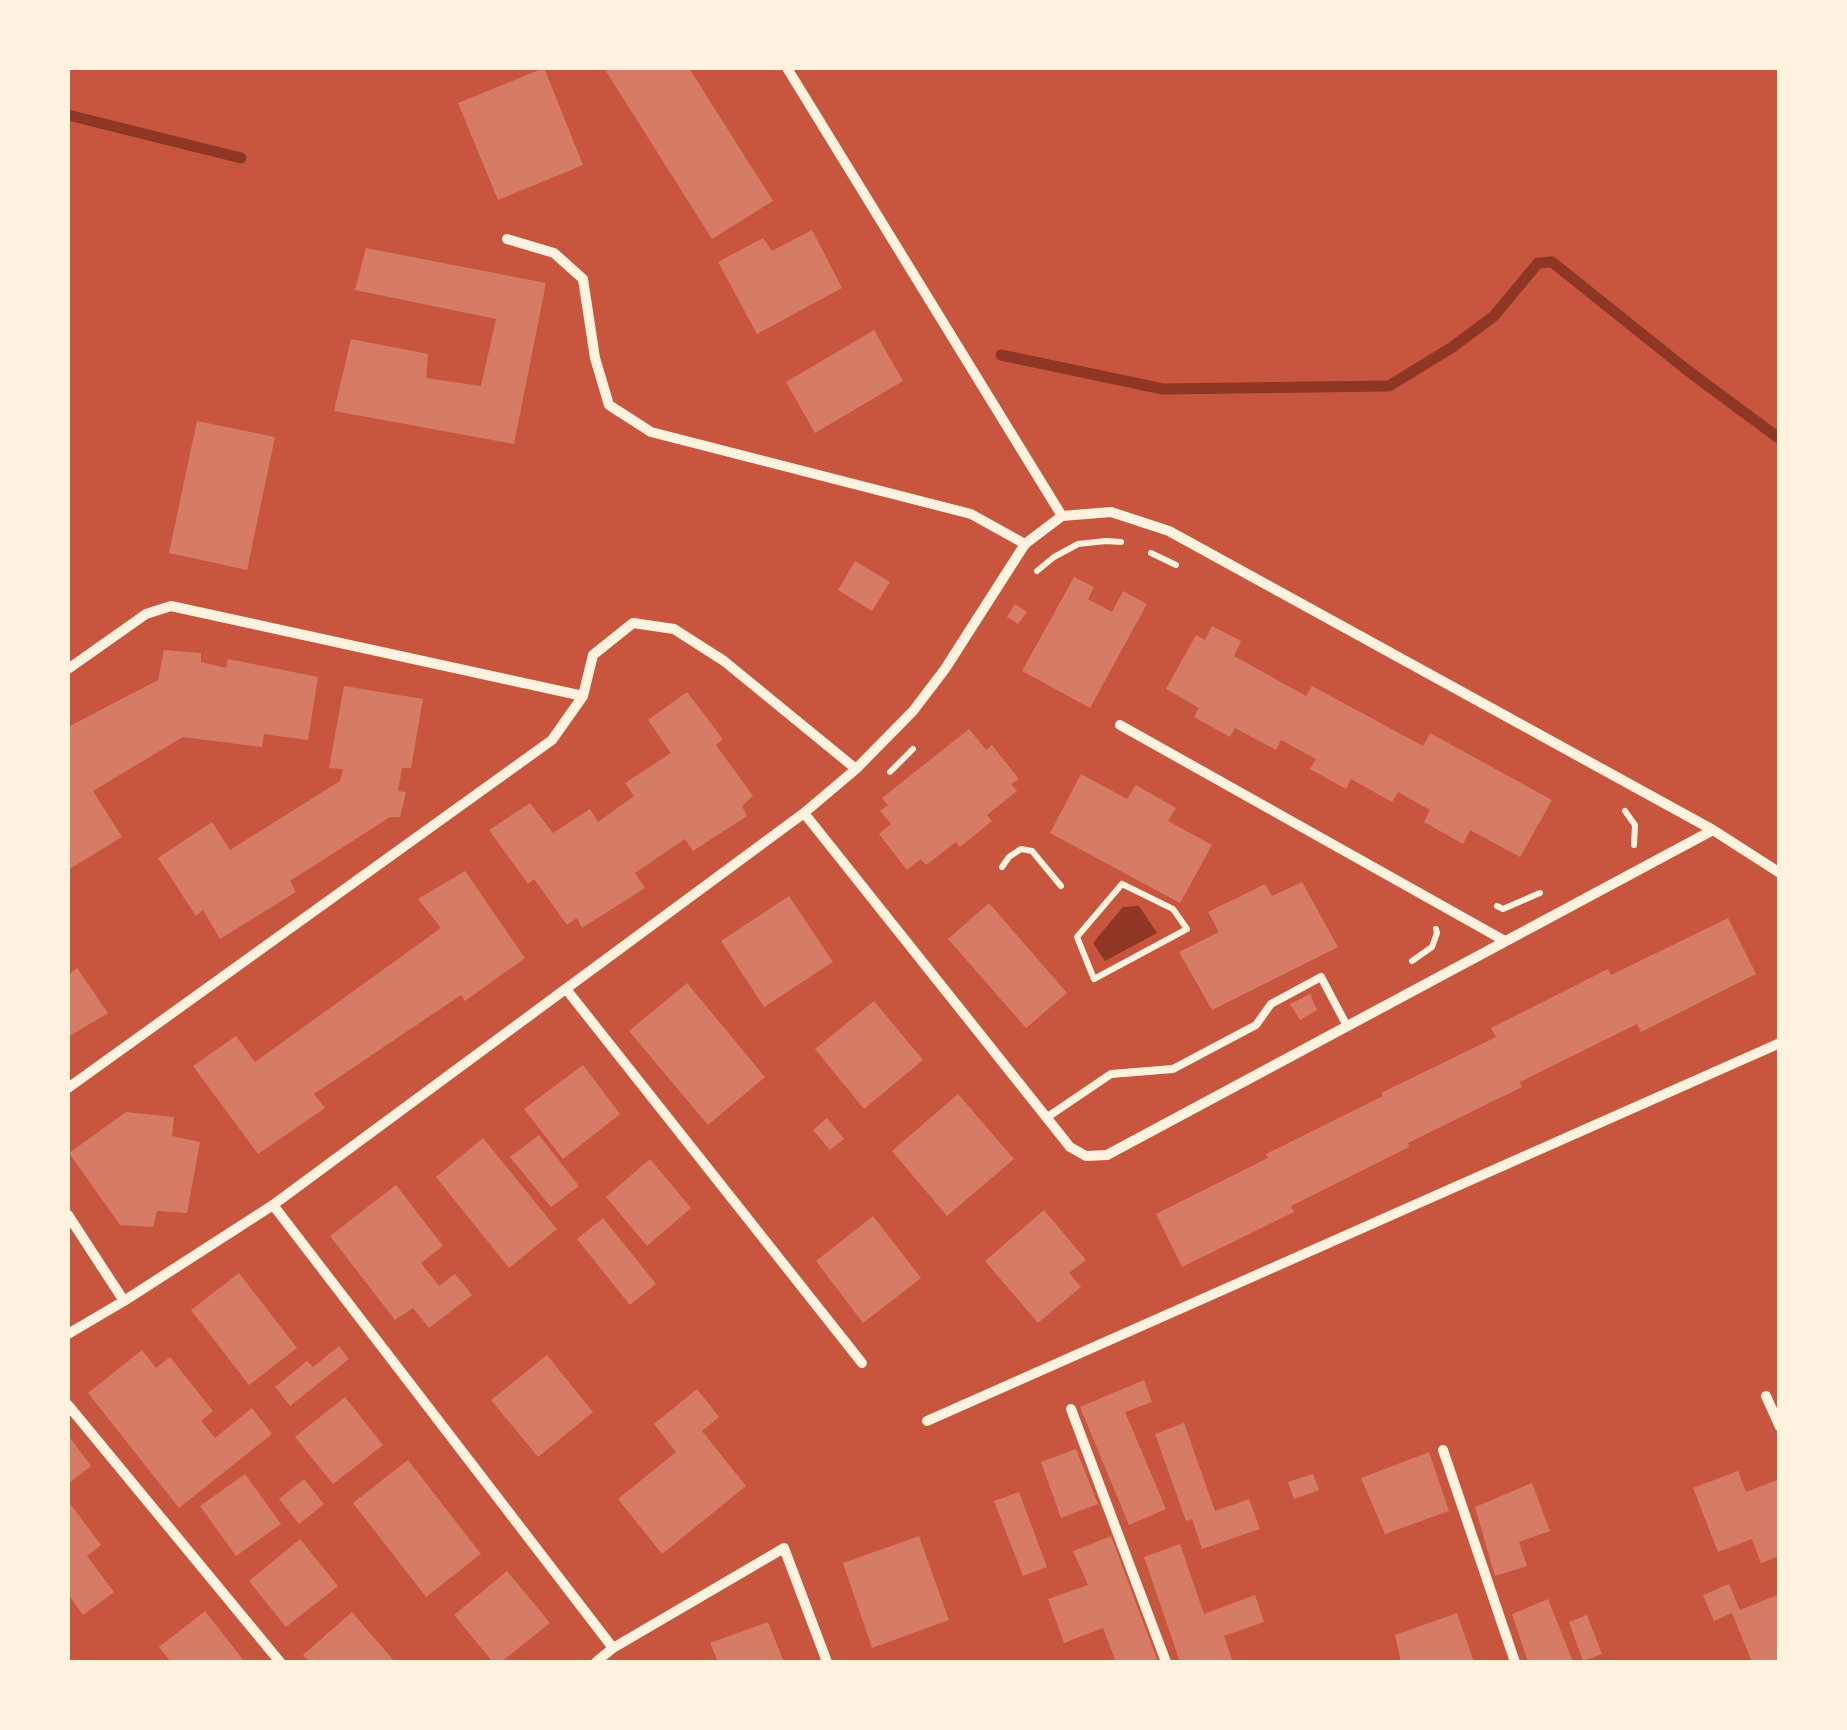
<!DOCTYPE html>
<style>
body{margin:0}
#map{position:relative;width:1847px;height:1730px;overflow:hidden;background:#c8553d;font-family:"Noto Sans",sans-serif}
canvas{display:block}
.frame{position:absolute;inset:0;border:70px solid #fff3e0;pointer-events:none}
</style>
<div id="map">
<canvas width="1847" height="1730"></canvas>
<div class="frame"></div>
</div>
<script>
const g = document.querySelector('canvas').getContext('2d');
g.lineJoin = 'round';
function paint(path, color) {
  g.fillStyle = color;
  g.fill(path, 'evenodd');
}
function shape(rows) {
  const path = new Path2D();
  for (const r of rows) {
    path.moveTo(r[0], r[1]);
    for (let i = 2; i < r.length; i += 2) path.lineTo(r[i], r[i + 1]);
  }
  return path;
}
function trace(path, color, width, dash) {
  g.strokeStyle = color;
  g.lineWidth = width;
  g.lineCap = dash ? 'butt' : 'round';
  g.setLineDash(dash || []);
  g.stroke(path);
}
paint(shape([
 [1139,906,1157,933,1105,961,1093,943,1123,907]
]), '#8f3625');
trace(shape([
 [68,115,241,158],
 [1001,355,1163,389,1389,386,1451,348,1494,316,1538,263,1552,262,1687,370,1780,439]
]), '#8f3625', 11);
paint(shape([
 [544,68,583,165,498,200,458,103],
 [604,68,689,68,773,201,712,239],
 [812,230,842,288,757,334,718,262,763,238,772,251],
 [366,248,546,283,514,444,334,411,351,339,428,354,426,378,481,386,496,319,355,290],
 [874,330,903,381,815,433,786,382],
 [197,421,275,437,247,570,169,553],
 [855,561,890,582,872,611,838,590],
 [1074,577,1094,587,1088,599,1112,612,1123,591,1147,604,1090,708,1022,671],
 [1015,604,1027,612,1018,624,1007,617],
 [1212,626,1241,641,1234,656,1306,696,1312,686,1423,746,1430,733,1552,800,1520,857,1470,830,1463,844,1424,822,1430,810,1398,792,1392,802,1351,779,1346,789,1310,769,1316,759,1281,740,1276,750,1235,728,1230,737,1194,717,1199,708,1166,689,1196,635,1205,640],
 [164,650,201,653,201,662,226,668,228,659,318,677,308,740,264,734,262,747,183,737,93,791,122,837,68,870,68,727,158,680],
 [344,686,423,699,411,768,402,768,398,791,406,792,400,817,390,817,290,881,296,892,220,939,203,910,196,916,158,858,212,822,230,850,340,781,343,769,329,768],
 [687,692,723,739,716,745,753,796,742,806,747,816,693,851,685,839,635,873,645,888,582,928,577,918,567,925,534,879,528,884,489,830,530,803,553,833,590,809,598,822,634,796,625,783,671,753,648,720],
 [969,729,986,750,992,745,1019,779,1011,784,1017,791,987,815,992,821,960,847,956,842,926,865,921,859,907,870,879,834,891,824,880,811,888,805,882,798],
 [1081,774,1127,799,1136,785,1176,808,1168,821,1212,845,1180,903,1050,833],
 [465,871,525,958,465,1001,461,995,314,1094,325,1108,258,1154,193,1066,236,1036,255,1062,441,928,418,899],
 [1302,882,1338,947,1212,1010,1179,952,1219,932,1208,912,1265,884,1272,896],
 [789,896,833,962,764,1007,721,941],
 [989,903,1067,993,1026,1028,948,939],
 [1728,918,1756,974,1641,1032,1637,1024,1520,1082,1522,1087,1408,1143,1409,1147,1291,1206,1294,1212,1182,1267,1156,1214,1268,1158,1266,1154,1383,1096,1381,1093,1496,1037,1491,1028,1608,969,1611,975],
 [77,968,108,1013,68,1037,68,975],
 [687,983,765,1077,708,1125,629,1031],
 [1310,994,1317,1010,1300,1020,1290,1004],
 [874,1001,923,1060,864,1109,815,1049],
 [583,1065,620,1114,563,1159,524,1109],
 [958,1094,1014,1159,947,1216,892,1151],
 [126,1112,174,1117,172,1136,200,1142,187,1213,157,1211,153,1227,120,1225,69,1153],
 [827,1118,844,1139,830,1150,813,1130],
 [539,1135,579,1186,551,1207,510,1157],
 [483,1138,557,1229,509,1268,436,1177],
 [650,1159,691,1208,647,1246,606,1197],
 [396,1185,443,1246,421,1263,439,1286,455,1274,472,1295,429,1328,413,1308,395,1320,330,1236],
 [1044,1210,1086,1260,1069,1273,1081,1287,1038,1323,985,1261],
 [873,1216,921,1278,863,1323,816,1261],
 [603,1218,656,1284,630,1305,577,1239],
 [239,1273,297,1348,249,1385,191,1310],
 [339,1346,349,1359,290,1406,275,1387,307,1361,313,1367],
 [142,1350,156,1368,170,1357,213,1411,201,1421,215,1438,252,1408,272,1434,179,1508,88,1393],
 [547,1355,593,1412,538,1457,491,1400],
 [1144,1380,1152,1402,1125,1412,1166,1509,1129,1525,1080,1407],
 [697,1389,719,1417,702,1431,746,1486,662,1554,618,1499,676,1452,654,1424],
 [345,1397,383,1445,333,1484,295,1437],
 [1184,1423,1215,1511,1249,1499,1260,1529,1202,1549,1192,1519,1186,1521,1155,1434],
 [68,1435,91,1466,68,1484],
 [1076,1449,1098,1504,1061,1518,1041,1462],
 [1429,1452,1449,1511,1385,1534,1361,1478],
 [408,1460,481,1554,426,1597,353,1503],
 [1738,1471,1746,1492,1780,1479,1780,1556,1761,1563,1752,1539,1718,1552,1693,1488],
 [245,1474,281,1524,236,1556,200,1506],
 [1313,1474,1319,1490,1294,1499,1288,1482],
 [304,1479,324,1504,299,1524,279,1499],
 [1532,1483,1550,1531,1519,1542,1527,1566,1495,1576,1475,1507],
 [1019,1492,1047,1567,1023,1576,994,1501],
 [68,1501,101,1545,87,1556,114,1592,83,1615,68,1594],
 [919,1536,949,1620,872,1648,843,1563],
 [1111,1536,1158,1662,1116,1662,1103,1628,1064,1643,1048,1599,1088,1585,1073,1551],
 [300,1539,338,1586,286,1627,249,1581],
 [1180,1544,1204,1614,1255,1595,1264,1622,1224,1636,1233,1662,1180,1662,1144,1557],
 [507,1571,550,1623,501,1662,493,1662,454,1615],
 [1729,1584,1740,1610,1780,1594,1780,1662,1752,1662,1732,1613,1714,1621,1703,1595],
 [1548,1599,1573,1662,1528,1662,1512,1614],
 [205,1611,245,1662,171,1662,159,1647],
 [352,1612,395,1662,310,1662,303,1655],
 [1457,1613,1474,1662,1401,1662,1395,1635],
 [1587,1615,1602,1654,1583,1661,1569,1622],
 [768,1622,784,1662,718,1662,710,1643]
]), '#d67c66');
trace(shape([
 [1151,553,1176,565],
 [1037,571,1054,557,1078,544,1106,541,1121,542],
 [890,772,913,749],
 [1625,811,1635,825,1634,845],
 [1002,867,1009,857,1021,849,1032,851,1061,886],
 [1122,884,1173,909,1187,929,1094,979,1077,937,1122,884],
 [1497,906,1503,909,1540,893],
 [1412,961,1432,947,1437,933,1436,929]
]), '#fff3e0', 6);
trace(shape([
 [1046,1118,1111,1074,1173,1069,1256,1025,1271,1004,1321,977,1347,1026]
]), '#fff3e0', 8);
trace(shape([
 [787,68,1062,516],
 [507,239,554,253,583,279,595,358,609,405,651,432,971,514,1025,544],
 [68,669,146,614,171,606,583,696],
 [1120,725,1505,941],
 [804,813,1070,1147,1086,1156,1107,1155,1713,830],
 [566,989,862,1363],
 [68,1088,552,740,583,696,593,655,633,623,674,629,724,661,856,769],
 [273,1205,613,1648],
 [68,1215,124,1301],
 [68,1334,124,1301,273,1205,804,813,856,769,913,711,945,669,1025,544,1062,516,1111,512,1169,531,1713,830,1780,873],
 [1766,1396,1780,1427],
 [68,1405,280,1662],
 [1071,1409,1166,1662],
 [927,1421,1780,1043],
 [1443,1450,1515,1662],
 [596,1662,613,1648,784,1548,827,1662]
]), '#fff3e0', 10);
</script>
